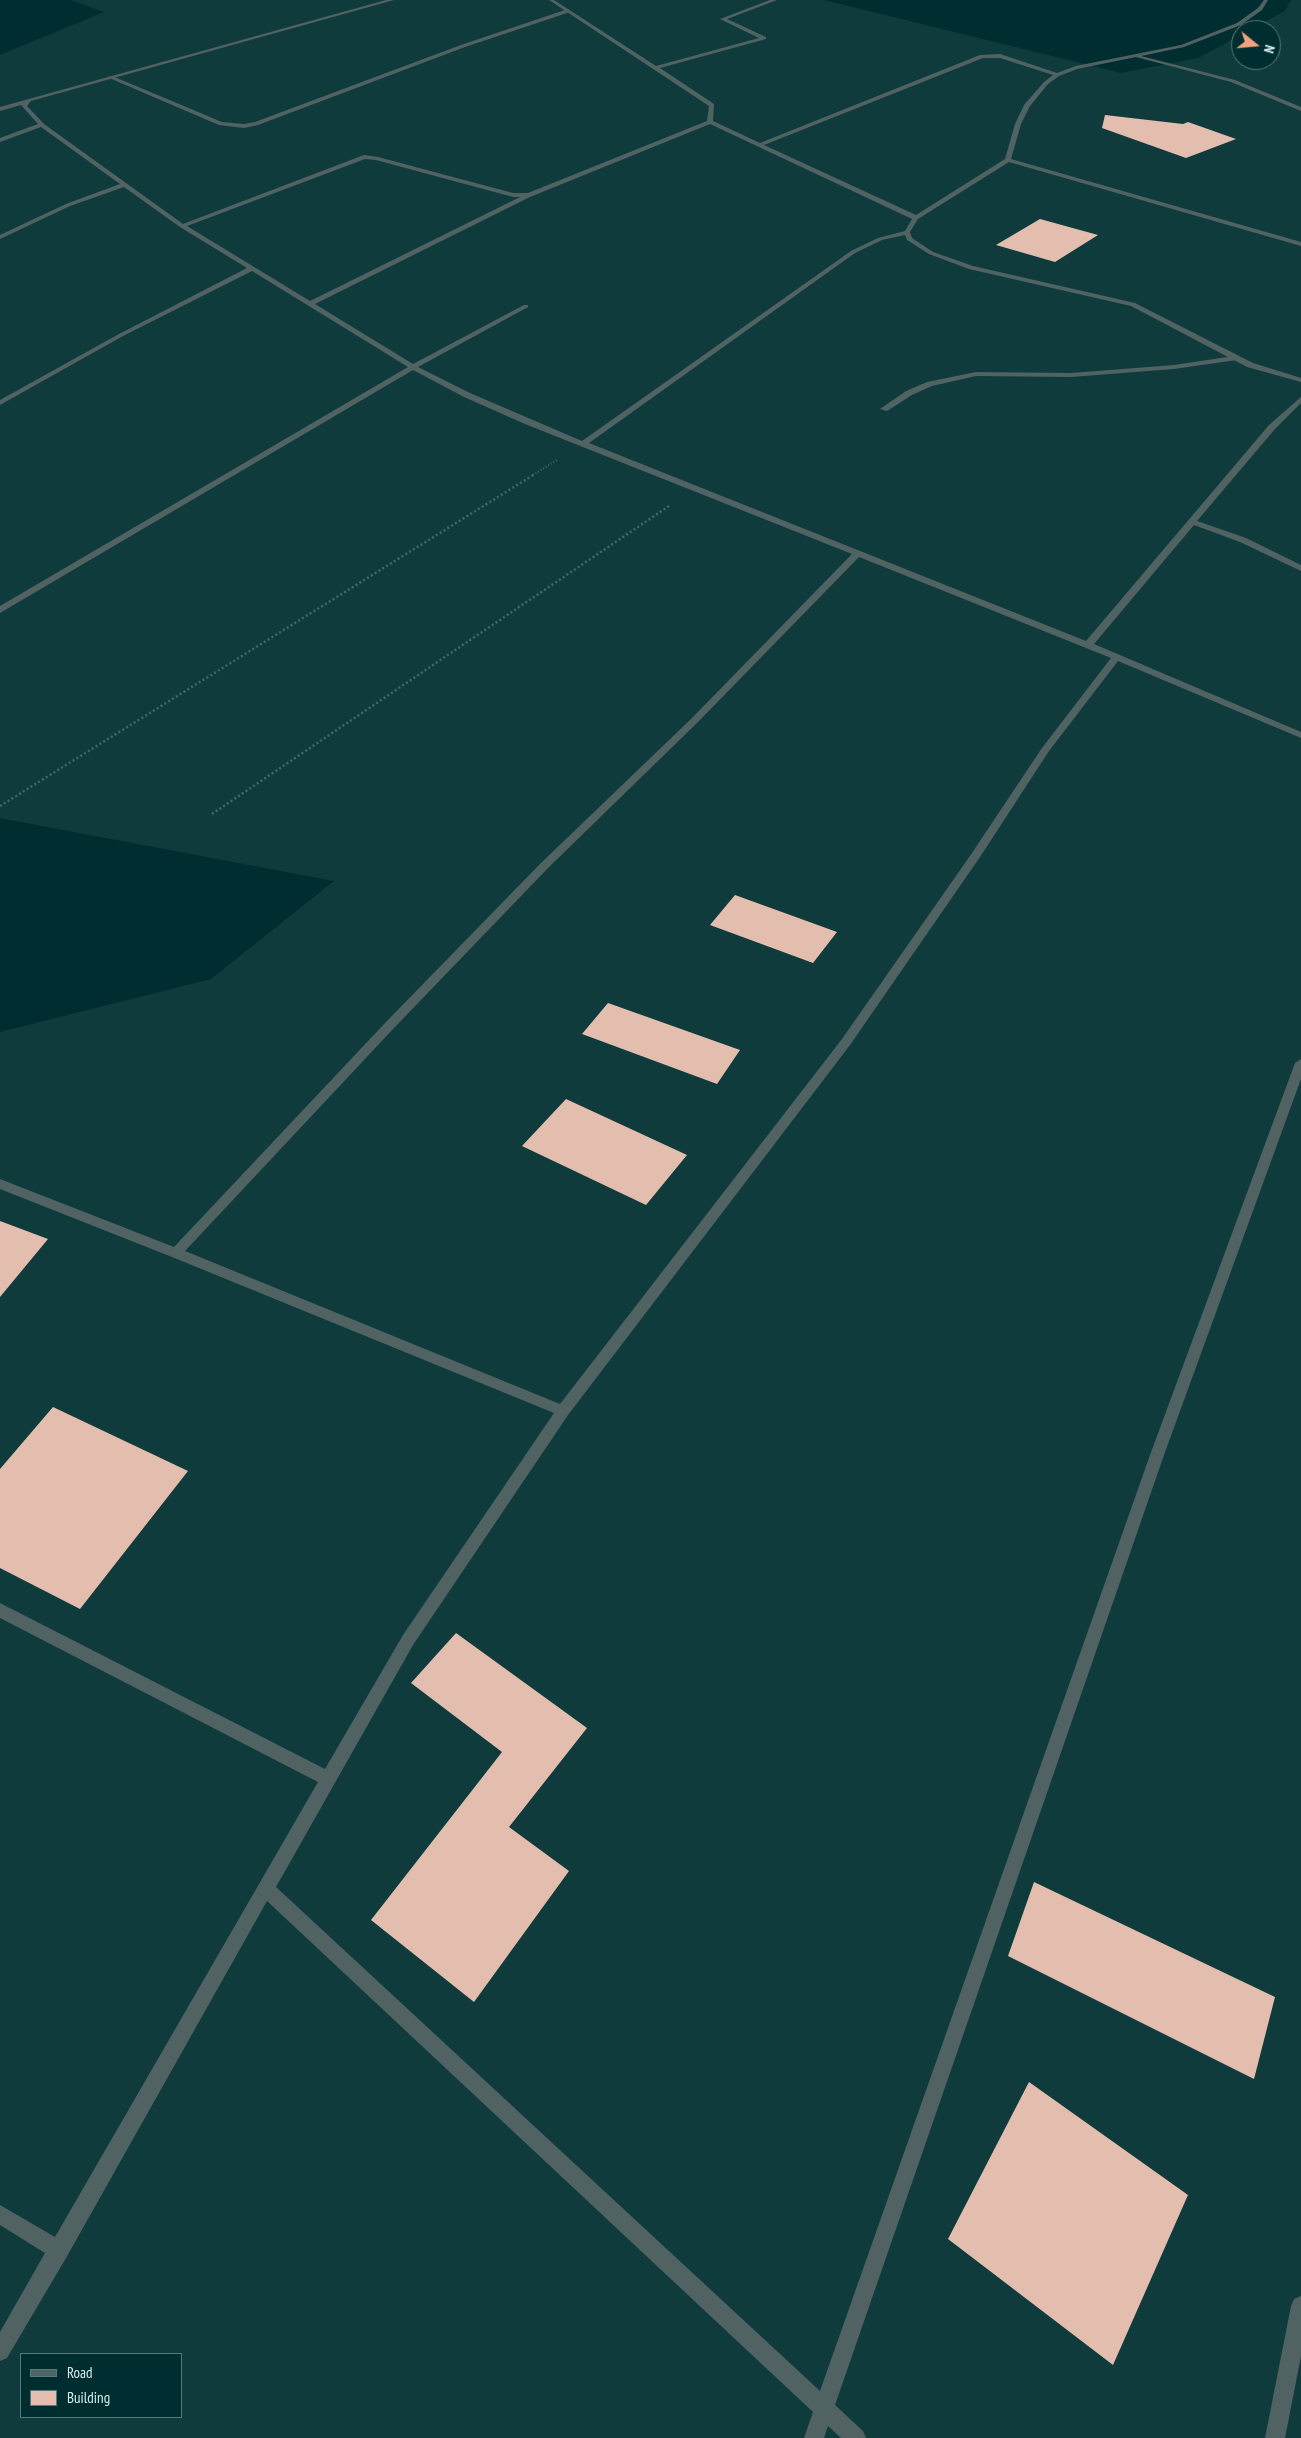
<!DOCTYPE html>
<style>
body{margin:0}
#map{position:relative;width:1301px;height:2438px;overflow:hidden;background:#002e30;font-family:"PT Sans Narrow",sans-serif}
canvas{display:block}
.legend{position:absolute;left:20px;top:2353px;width:162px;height:65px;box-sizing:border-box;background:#002e30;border:1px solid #567a7c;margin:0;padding:6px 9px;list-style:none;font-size:15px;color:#d6eced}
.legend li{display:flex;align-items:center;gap:10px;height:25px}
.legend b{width:25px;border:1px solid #567a7c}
.north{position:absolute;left:1231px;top:20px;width:50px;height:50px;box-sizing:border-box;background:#002e30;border:1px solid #567a7c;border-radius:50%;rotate:107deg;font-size:14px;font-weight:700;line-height:20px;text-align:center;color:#d6eced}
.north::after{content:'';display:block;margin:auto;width:18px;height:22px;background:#f2a17e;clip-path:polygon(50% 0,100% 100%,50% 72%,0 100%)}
</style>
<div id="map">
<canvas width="1301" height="2438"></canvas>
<ul class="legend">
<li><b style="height:6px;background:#516263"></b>Road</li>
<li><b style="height:14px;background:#e3beaf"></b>Building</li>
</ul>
<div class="north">N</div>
</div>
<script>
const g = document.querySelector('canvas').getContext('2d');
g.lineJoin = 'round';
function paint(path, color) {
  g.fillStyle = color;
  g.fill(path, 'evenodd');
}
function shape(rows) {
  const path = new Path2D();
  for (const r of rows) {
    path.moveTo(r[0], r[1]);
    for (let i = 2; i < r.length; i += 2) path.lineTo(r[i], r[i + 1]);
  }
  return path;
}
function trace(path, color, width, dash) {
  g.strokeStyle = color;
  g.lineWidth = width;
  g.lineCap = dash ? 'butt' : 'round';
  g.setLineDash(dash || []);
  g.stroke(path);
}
paint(shape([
 [71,0,824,0,1121,73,1198,58,1241,35,1241,60,1271,60,1271,30,1250,30,1285,11,1291,0,1301,0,1301,2438,0,2438,0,1032,211,979,334,881,0,818,0,55,104,12],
 [21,2354,181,2354,181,2417,21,2417]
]), '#103b3d');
paint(shape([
 [1105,115,1183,124,1188,122,1236,139,1186,158,1102,128],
 [1040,219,1098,235,1055,262,996,245],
 [735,895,837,932,813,963,710,925],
 [608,1003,740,1050,717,1084,582,1034],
 [566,1099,687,1155,646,1205,522,1146],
 [0,1221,48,1239,0,1297],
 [53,1407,188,1471,80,1609,0,1568,0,1469],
 [456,1633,587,1728,509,1827,569,1871,474,2002,371,1920,502,1752,411,1683],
 [1034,1882,1275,1997,1254,2079,1008,1956],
 [1029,2082,1188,2195,1113,2365,948,2239]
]), '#e3beaf');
trace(shape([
 [533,475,557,460]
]), '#42686a', 2, [1, 2]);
trace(shape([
 [0,806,535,474],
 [212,814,669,506]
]), '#42686a', 2.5, [2, 2.5]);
paint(shape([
 [568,9,570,12,465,47,258,125,244,128,219,125,107,77,112,76,222,122,244,124,255,122,461,45,568,9],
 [1234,356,1238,358,1237,360,1174,369,1071,377,976,376,932,386,912,395,887,411,880,409,906,391,927,382,976,372,1071,373,1174,365,1234,356]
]), '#516263');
paint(shape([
 [386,0,394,0,31,101,27,106,44,124,183,224,364,155,378,157,513,193,528,193,707,121,709,106,549,0,554,0,656,66,759,38,720,19,770,0,777,0,727,19,766,37,766,39,660,68,714,104,713,121,760,143,980,55,1000,54,1057,73,1076,66,1181,45,1237,23,1258,8,1264,0,1268,0,1262,10,1241,25,1184,47,1141,56,1235,80,1301,107,1301,111,1231,82,1136,57,1077,69,1059,76,1048,84,1030,106,1021,124,1011,159,1301,242,1301,246,1009,162,918,219,910,232,912,238,933,252,973,266,1135,303,1253,363,1301,378,1301,382,1247,367,1131,306,969,269,929,254,907,240,905,235,882,240,855,253,589,443,1086,641,1269,425,1301,397,1301,403,1275,429,1197,521,1246,538,1301,565,1301,571,1240,542,1194,525,1094,644,1301,732,1301,738,1118,661,1049,751,980,857,850,1045,568,1415,413,1645,276,1887,820,2391,1150,1455,1295,1063,1301,1059,1301,1079,1164,1455,835,2405,863,2431,866,2438,841,2438,828,2426,824,2438,804,2438,813,2412,267,1901,66,2258,7,2358,0,2361,0,2332,45,2253,0,2225,0,2205,55,2237,318,1782,0,1618,0,1603,325,1769,403,1635,554,1413,172,1257,0,1189,0,1179,174,1247,386,1022,540,864,692,718,852,554,525,424,464,397,413,370,0,613,0,606,408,367,252,271,123,336,0,405,0,400,119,334,247,268,180,227,124,187,70,206,0,239,0,235,66,204,120,184,41,127,0,142,0,138,38,124,21,105,0,111,0,107,386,0],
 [983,58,1000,58,1053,75,1044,82,1024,105,1015,124,1005,159,916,215,764,145,983,58],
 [710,124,912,219,905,231,878,238,851,251,582,441,470,393,418,367,528,307,528,305,524,305,413,364,315,304,530,197,710,124],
 [365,159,376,160,513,197,520,197,310,301,187,226,365,159],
 [859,557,1111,658,1042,748,972,853,842,1039,560,1404,185,1251,394,1028,548,868,698,722,859,557],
 [1301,2296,1301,2356,1285,2438,1265,2438,1291,2306,1294,2299,1301,2296]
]), '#516263');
</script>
